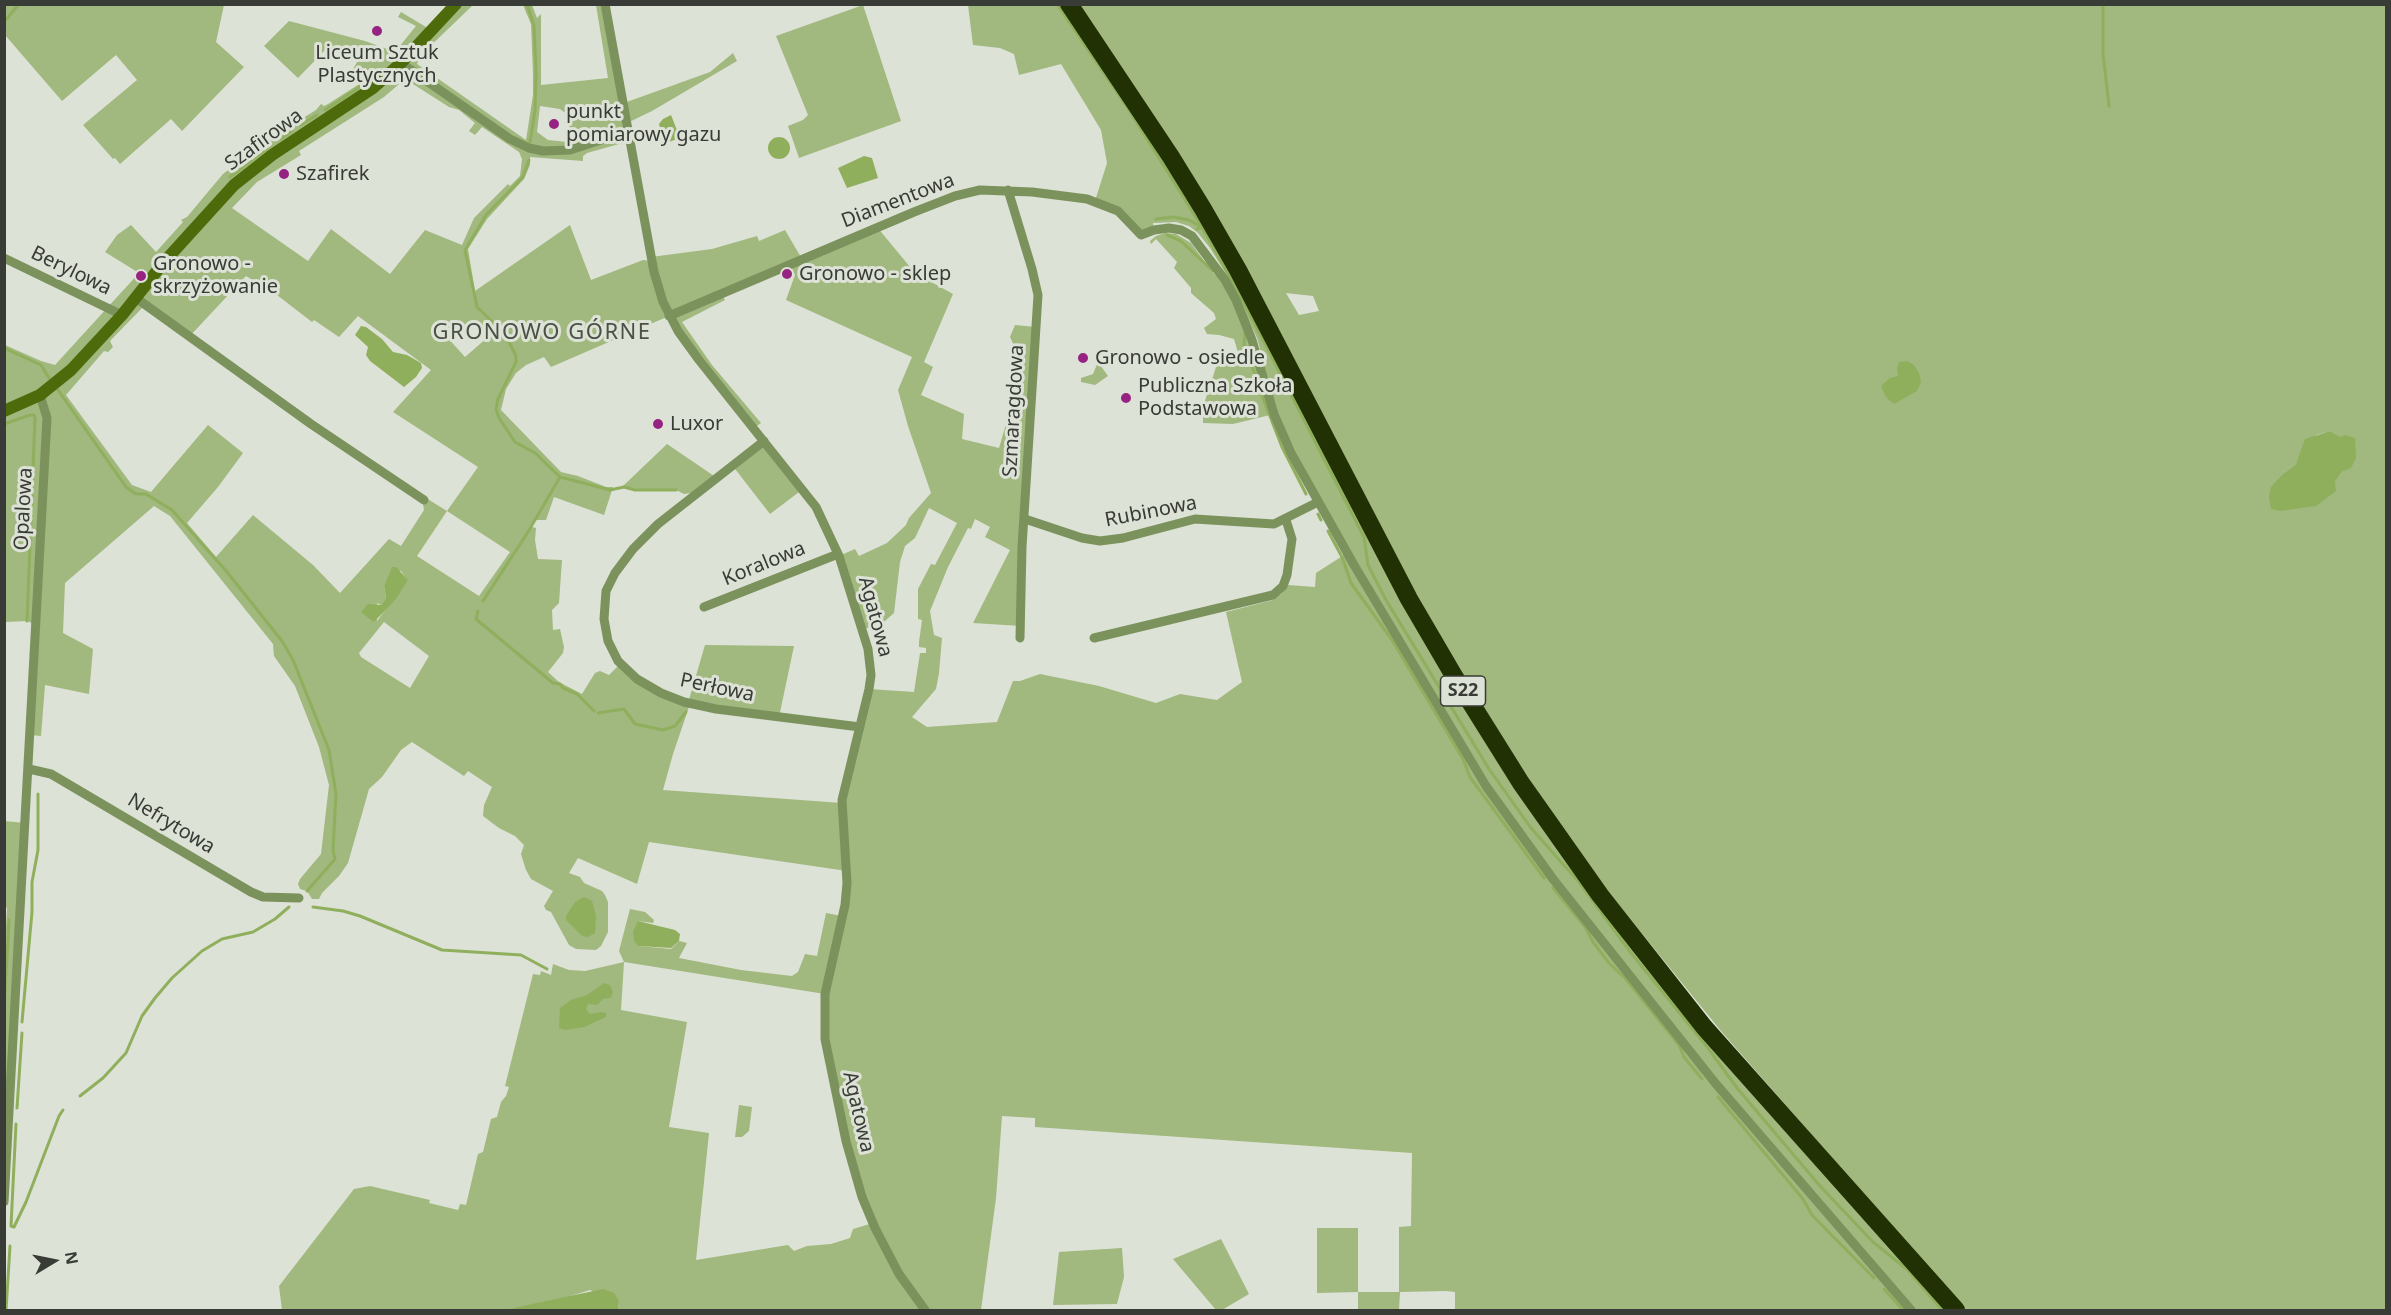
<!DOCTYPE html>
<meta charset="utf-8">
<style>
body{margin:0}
#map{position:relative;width:2391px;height:1315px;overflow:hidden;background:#dde2d6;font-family:"Noto Sans",sans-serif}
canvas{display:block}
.frame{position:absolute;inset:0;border:6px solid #393b36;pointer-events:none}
.north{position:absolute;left:24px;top:1231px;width:60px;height:60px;-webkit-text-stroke:4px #dde2d6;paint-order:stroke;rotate:80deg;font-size:16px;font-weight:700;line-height:24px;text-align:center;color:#393b36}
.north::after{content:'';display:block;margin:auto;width:21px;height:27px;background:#393b36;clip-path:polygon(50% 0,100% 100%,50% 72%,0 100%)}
</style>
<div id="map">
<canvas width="2391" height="1315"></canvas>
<div class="frame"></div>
<div class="north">N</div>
</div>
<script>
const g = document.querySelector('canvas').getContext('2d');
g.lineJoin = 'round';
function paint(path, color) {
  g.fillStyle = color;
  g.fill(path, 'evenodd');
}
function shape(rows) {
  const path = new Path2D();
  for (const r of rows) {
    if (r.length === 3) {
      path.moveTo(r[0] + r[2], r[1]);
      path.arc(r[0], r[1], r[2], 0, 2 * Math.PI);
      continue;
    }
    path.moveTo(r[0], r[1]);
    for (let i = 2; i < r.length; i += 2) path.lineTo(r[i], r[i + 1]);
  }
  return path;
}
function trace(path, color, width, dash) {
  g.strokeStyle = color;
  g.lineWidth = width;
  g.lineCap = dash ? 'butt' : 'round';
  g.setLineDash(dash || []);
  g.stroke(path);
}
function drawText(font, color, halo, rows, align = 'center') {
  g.font = font + ' "Noto Sans",sans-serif';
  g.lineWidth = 6;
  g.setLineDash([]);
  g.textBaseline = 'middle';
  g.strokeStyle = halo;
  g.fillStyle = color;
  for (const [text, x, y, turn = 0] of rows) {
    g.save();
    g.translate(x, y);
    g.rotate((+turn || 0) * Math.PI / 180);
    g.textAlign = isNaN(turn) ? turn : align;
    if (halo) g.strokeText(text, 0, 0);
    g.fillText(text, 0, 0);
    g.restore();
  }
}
paint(shape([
 [4,5,224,5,216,42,244,67,182,131,171,119,120,164,115,158,113,159,83,125,137,80,116,55,62,101,5,35],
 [456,5,473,5,420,56,417,64,526,140,533,95,533,74,531,24,523,5,532,5,537,18,541,14,541,85,608,78,596,5,605,5,624,103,710,72,733,53,737,61,652,111,627,123,624,133,626,142,587,153,583,156,583,161,530,157,530,165,524,179,487,219,468,249,475,291,570,225,591,280,643,260,651,261,651,257,712,249,757,236,759,241,785,230,802,259,877,227,915,273,953,294,924,362,933,367,921,395,964,414,962,439,999,448,1020,376,1017,352,1010,337,1015,325,1036,327,1021,626,973,623,1010,550,985,537,990,527,975,519,971,529,968,528,948,567,930,611,934,635,942,638,939,673,936,689,912,717,927,727,997,722,1013,681,1020,681,1040,674,1099,686,1156,703,1180,694,1217,700,1242,682,1226,612,1273,600,1281,594,1288,585,1315,587,1316,573,1347,553,1274,414,1233,424,1203,423,1203,407,1217,364,1239,356,1234,339,1219,335,1207,334,1204,328,1216,319,1214,313,1191,293,1191,288,1174,268,1177,262,1156,239,1151,244,1150,241,1156,236,1165,233,1176,234,1191,243,1212,272,1217,276,1232,298,1245,329,1258,374,1252,382,1254,385,1263,379,1261,352,1257,338,1228,277,1210,248,1198,233,1189,226,1176,222,1153,223,1154,230,1141,235,1133,225,1095,201,1107,163,1101,130,1061,64,1019,75,1014,54,1000,48,973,45,968,5,1059,5,1170,172,1212,241,1531,809,1946,1310,1455,1310,1455,1292,1446,1291,1400,1292,1399,1310,1358,1310,1358,1292,1317,1293,1317,1228,1358,1228,1358,1292,1399,1292,1399,1227,1411,1226,1412,1153,1035,1127,1035,1118,1002,1116,996,1198,981,1310,619,1310,619,1305,590,1290,555,1301,504,1310,282,1310,279,1286,354,1189,370,1186,430,1200,429,1203,458,1210,460,1204,466,1205,478,1154,483,1152,491,1119,497,1117,501,1102,506,1096,509,1087,505,1086,533,974,540,975,541,971,551,975,553,964,569,970,585,971,624,962,619,951,630,909,645,912,654,920,653,923,638,921,639,946,671,949,679,941,687,943,679,958,741,970,792,976,798,972,805,954,817,956,826,913,842,916,847,871,649,842,637,884,578,858,569,873,580,877,584,883,602,891,605,895,608,902,608,932,601,946,596,950,576,949,569,945,551,912,546,910,544,906,553,891,531,879,526,870,521,854,524,845,515,836,499,828,483,816,484,805,492,787,468,771,464,776,412,742,401,750,382,777,369,789,348,863,339,876,322,893,319,899,312,899,307,891,300,889,298,884,300,879,321,854,329,785,319,747,295,686,274,656,273,644,170,516,154,506,65,583,63,633,93,649,89,694,45,685,41,736,30,735,36,625,27,621,5,622,5,345,41,361,55,365,139,273,105,252,117,235,131,225,156,252,183,222,181,220,187,217,223,174,275,133,277,134,316,110,321,104,324,106,328,104,364,81,353,69,360,57,344,46,340,53,326,49,298,78,264,46,289,21,365,41,395,52,416,26,398,17,401,12,431,30],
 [405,79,449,107,459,110,475,123,469,131,475,135,482,127,519,152,522,159,520,176,510,186,508,184,474,218,462,245,425,230,390,274,331,229,308,261,232,208,257,182,301,155,299,151,384,97],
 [540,106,560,109,571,117,567,142,548,140,537,132],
 [790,264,795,275,786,300,912,357,898,390,908,426,931,493,909,518,906,525,887,543,859,556,855,549,839,556,862,630,885,621,894,613,900,562,905,546,915,538,929,508,957,523,935,565,931,564,918,589,918,619,922,620,919,642,919,647,926,648,926,653,920,653,914,692,869,689,842,803,663,790,673,754,690,704,779,717,794,646,705,645,688,703,628,672,620,664,609,675,600,671,595,673,582,694,559,682,548,672,563,653,564,647,560,629,553,630,552,610,559,603,562,560,538,559,535,540,536,528,532,527,535,520,546,520,554,497,604,515,613,487,606,487,578,476,561,472,501,410,506,389,516,373,526,365,544,357,551,367,669,316,754,428,761,423,712,365,682,322,725,300,721,293],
 [246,276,277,295,312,322,314,320,339,337,358,316,431,370,393,412,478,467,447,511,426,498,423,504,424,510,401,546,389,539,340,593,313,565,253,515,216,557,187,523,218,487,243,453,208,425,151,492,132,485,66,395,104,351,108,352,113,347,110,341,145,305,189,337],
 [462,322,470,330,477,324,488,337,465,357,446,336],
 [447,511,510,552,479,596,417,556],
 [392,571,401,571,407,580,377,621,377,603,381,605,386,598,384,586],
 [384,622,429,656,410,688,361,657,359,653],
 [624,962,825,994,829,1065,873,1223,853,1229,850,1238,831,1244,807,1246,794,1251,788,1245,696,1260,709,1133,669,1127,687,1022,621,1010],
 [863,5,901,121,799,158,788,126,803,120,808,115,776,36],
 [1077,5,2386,5,2386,1310,1965,1310,1721,1031,1609,893,1560,825,1514,756,1433,626,1380,529,1258,289,1187,166],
 [1286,293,1313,296,1319,311,1299,315],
 [2330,431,2340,438,2343,471,2335,482,2284,473,2296,464,2316,435],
 [1098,362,1108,376,1095,385,1081,382,1081,378,1093,374],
 [764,441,799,492,770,514,732,465],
 [667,444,717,478,698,492,684,494,676,490,635,490,622,487],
 [4,821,25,823,5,1202,4,963,7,908,4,907],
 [739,1105,752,1107,749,1131,742,1137,735,1137],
 [1221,1239,1249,1294,1222,1310,1216,1310,1173,1259],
 [1122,1248,1124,1277,1117,1304,1053,1305,1059,1252]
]), '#a1b87e');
paint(shape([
 [671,115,680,138,666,143,662,136,659,124,663,119],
 [779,148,11],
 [864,156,872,158,878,178,847,188,838,168],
 [361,326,366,327,382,339,393,352,407,355,421,363,422,368,416,377,404,387,370,361,366,355,368,347,355,335],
 [1907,361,1914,365,1919,373,1921,382,1917,391,1894,404,1886,397,1881,386,1890,378,1898,376,1897,368,1899,362],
 [2330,431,2340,437,2345,435,2355,438,2356,458,2351,468,2343,471,2335,482,2336,491,2316,506,2280,511,2271,509,2269,497,2271,487,2284,473,2296,464,2305,439],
 [392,567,396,567,408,580,396,599,374,622,361,612,368,604,381,605,386,598,384,586],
 [584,897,592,901,596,916,595,933,588,937,582,936,566,920,566,916,575,902],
 [638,921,675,930,680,934,679,941,671,948,638,946,634,940,633,932],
 [604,983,610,985,613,992,611,998,603,999,597,1005,588,1004,586,1009,590,1014,601,1012,606,1013,606,1017,584,1027,565,1030,559,1028,560,1008,571,1000,587,995],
 [603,1289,614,1293,618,1299,619,1310,504,1310]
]), '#90af5d');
trace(shape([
 [527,4,534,26,536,73,535,110,530,142],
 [1057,4,1129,110,1202,227,1240,295,1364,537,1368,565,1386,600,1489,769,1531,828,1579,882,1631,953,1708,1048,1737,1088,1820,1186,1873,1242,1908,1270,1942,1310],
 [2103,4,2103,53,2109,106],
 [4,22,19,4],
 [325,110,367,82],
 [300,125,317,115],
 [280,139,292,131],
 [529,160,523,177,486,215,465,250,477,307,505,334,516,356,516,362,498,399,496,409,499,418,515,442,535,453,560,477,610,490,624,487,635,490,676,490],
 [230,177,271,145],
 [1156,219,1173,217,1189,220,1202,227,1197,229],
 [1167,235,1181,241,1213,271],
 [1245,332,1244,346,1255,374],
 [4,348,41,365,49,378],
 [1259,388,1282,447,1306,494],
 [58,390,126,487,136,494,146,494,172,510,227,572,282,641,293,660,329,750,336,794,333,850,335,859,307,891],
 [4,424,30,415,34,415,35,418,27,621],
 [1318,514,1321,520],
 [1328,531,1342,557,1351,583,1392,640,1463,759,1470,777,1544,878],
 [483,601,528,532,560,477],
 [478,611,476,619,553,683,560,684,563,688,577,694,594,711],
 [598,713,624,709,635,724,663,730,675,726,686,712],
 [1553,888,1586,928,1593,942,1609,963,1625,978,1671,1035,1679,1045,1684,1057,1702,1079],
 [313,907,343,911,360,916,442,950,521,955,547,969],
 [4,1009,9,920],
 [22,1022,32,912,32,882,38,850,38,794],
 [80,1096,103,1078,126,1053,142,1016,155,998,172,978,202,951,222,939,253,932,275,919,289,907],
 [1718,1097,1803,1199,1812,1215,1874,1278],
 [17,1108,22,1033],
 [11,1226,14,1227,26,1202,59,1116,63,1110],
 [11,1226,16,1124],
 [1884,1289,1903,1310],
 [6,1310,10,1246]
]), '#90af5d', 3);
trace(shape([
 [605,4,654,272,663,302,678,331,699,360,816,507,839,556,868,649,871,675,869,689,842,800,847,883,845,905,825,994,825,1039,846,1141,862,1197,875,1228,899,1274,925,1310],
 [401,63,510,139,529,148,543,151,570,150,629,131],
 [1008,190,1032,269,1038,295,1022,547,1020,638],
 [4,258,122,315],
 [136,298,311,424,424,500],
 [669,316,914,212,955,196,980,190,1032,192,1087,199,1118,211,1141,235,1154,230,1169,228,1181,230,1192,236,1225,280,1236,300,1252,340,1274,414,1291,453,1354,565,1486,786,1553,879,1716,1084,1911,1310],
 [764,441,658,524,633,549,615,573,606,591,604,619,608,641,618,661,637,679,661,693,684,702,716,709,860,727],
 [1025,519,1082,538,1100,541,1123,538,1195,519,1274,524,1318,502],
 [704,607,838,554],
 [1094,638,1273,595,1283,586,1287,575,1292,539,1286,520],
 [29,769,51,774,251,892,263,897,299,898],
 [4,1202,47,418,40,395]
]), '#7c925d', 9);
trace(shape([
 [4,411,40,395,71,370,122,315,164,262,234,185,272,155,373,88,401,63,456,4]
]), '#4e6b0c', 12);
trace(shape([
 [1069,4,1171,157,1203,209,1238,270,1409,599,1454,676,1521,783,1600,895,1704,1027,1956,1310]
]), '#223103', 18);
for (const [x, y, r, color] of [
 [377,31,6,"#962381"],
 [554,124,6,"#962381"],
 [284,174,6,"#962381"],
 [787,274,6,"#962381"],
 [141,276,6,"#962381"],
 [1083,358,6,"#962381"],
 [1126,398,6,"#962381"],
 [658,424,6,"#962381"]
]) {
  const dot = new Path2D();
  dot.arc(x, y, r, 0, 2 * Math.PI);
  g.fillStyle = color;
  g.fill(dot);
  trace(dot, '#dde2d6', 2);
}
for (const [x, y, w] of [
 [1463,691,45]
]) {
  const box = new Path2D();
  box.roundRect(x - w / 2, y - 15, w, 30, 4.5);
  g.fillStyle = '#dde2d6';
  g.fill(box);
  trace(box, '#393b36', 1.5);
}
drawText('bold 18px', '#393b36', null, [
 ["S22",1463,691]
]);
drawText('20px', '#393b36', '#dde2d6', [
 ["Liceum Sztuk",377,53,"center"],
 ["Plastycznych",377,76,"center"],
 ["punkt",566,112],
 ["pomiarowy gazu",566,135],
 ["Szafirek",296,174],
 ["Gronowo -",153,264],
 ["skrzyżowanie",153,287],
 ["Gronowo - sklep",799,274],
 ["Gronowo - osiedle",1095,358],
 ["Publiczna Szkoła",1138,386],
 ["Podstawowa",1138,409],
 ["Luxor",670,424]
], 'left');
drawText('20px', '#393b36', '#dde2d6', [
 ["Szafirowa",264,140,-36],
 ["Diamentowa",898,201,-21],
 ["Berylowa",71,271,26],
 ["Szmaragdowa",1014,411,-87],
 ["Opalowa",24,509,-87],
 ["Rubinowa",1151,512,-11],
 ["Koralowa",764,564,-22],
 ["Agatowa",875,617,75],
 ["Perłowa",717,688,12],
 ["Nefrytowa",171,824,31],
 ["Agatowa",858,1112,77]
]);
g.letterSpacing = '1.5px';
drawText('22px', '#4c5147', '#dde2d6', [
 ["GRONOWO GÓRNE",542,333]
]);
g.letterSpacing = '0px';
</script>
